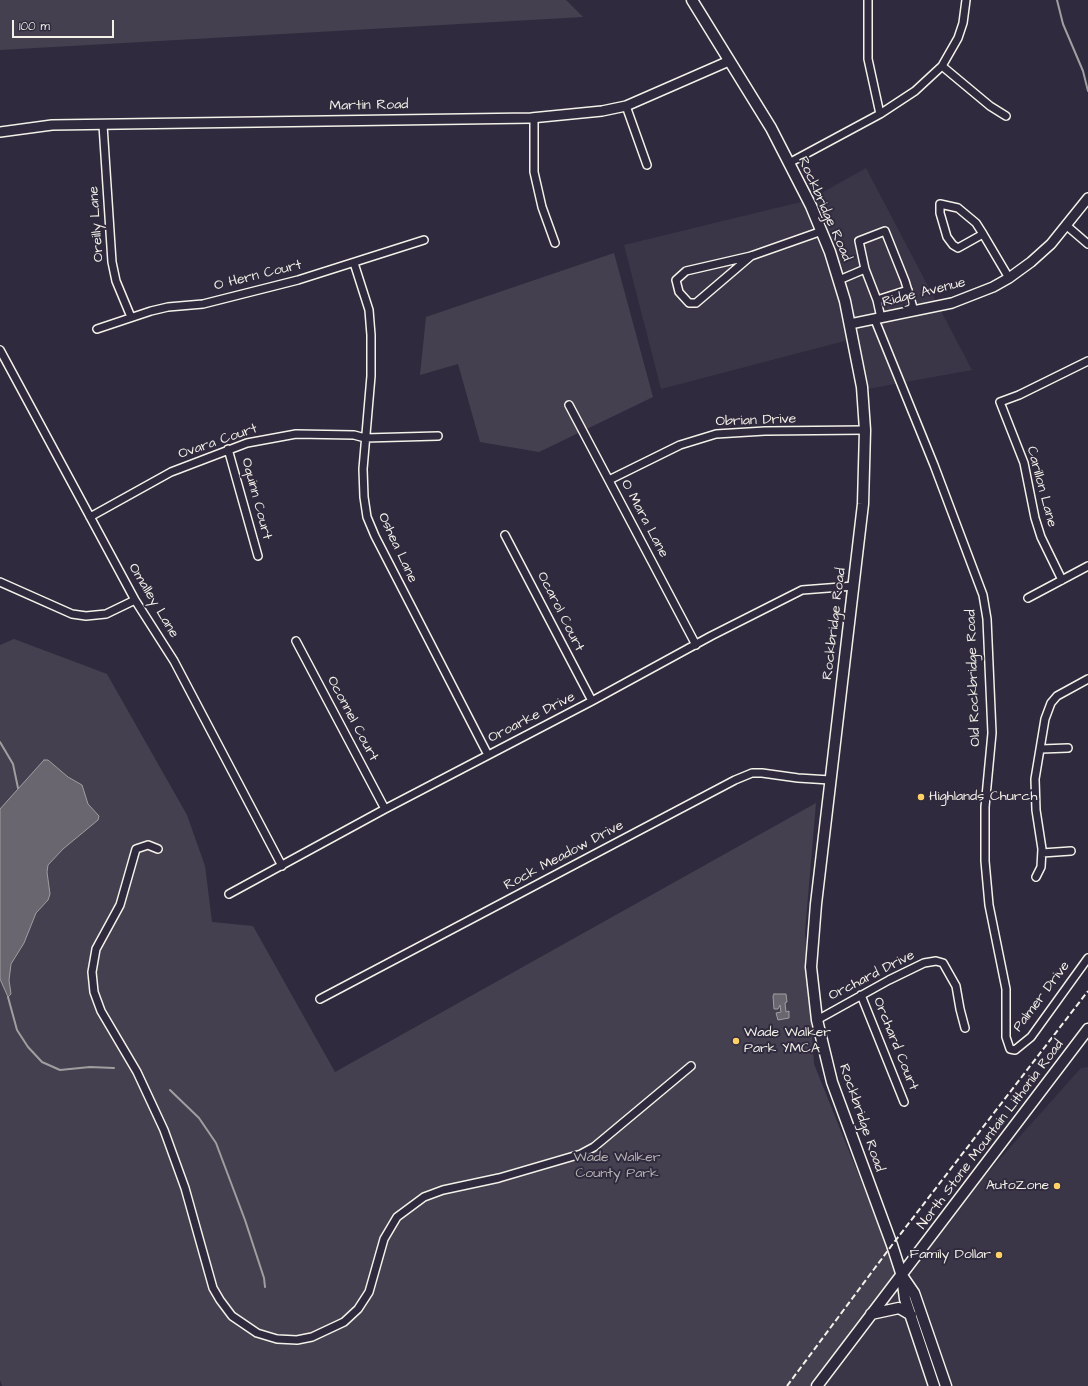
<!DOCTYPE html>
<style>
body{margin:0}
#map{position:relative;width:1088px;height:1386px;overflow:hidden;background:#2f2a3d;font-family:"Architects Daughter",sans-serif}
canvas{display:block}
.scale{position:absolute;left:12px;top:20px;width:102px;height:18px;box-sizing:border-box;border:2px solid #f4f1e8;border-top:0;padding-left:5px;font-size:12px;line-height:14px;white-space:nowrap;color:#f4f1e8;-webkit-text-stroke:3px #2f2a3d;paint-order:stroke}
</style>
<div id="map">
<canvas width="1088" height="1386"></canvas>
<div class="scale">100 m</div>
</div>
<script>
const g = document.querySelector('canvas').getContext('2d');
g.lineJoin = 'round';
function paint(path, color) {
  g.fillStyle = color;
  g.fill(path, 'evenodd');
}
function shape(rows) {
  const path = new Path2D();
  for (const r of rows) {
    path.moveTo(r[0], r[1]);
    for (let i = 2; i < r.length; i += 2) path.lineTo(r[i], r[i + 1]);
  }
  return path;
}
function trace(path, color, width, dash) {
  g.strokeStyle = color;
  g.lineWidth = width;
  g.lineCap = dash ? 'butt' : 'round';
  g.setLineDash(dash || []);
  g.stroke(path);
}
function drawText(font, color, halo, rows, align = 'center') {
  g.font = font + ' "Architects Daughter",sans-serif';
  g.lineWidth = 4;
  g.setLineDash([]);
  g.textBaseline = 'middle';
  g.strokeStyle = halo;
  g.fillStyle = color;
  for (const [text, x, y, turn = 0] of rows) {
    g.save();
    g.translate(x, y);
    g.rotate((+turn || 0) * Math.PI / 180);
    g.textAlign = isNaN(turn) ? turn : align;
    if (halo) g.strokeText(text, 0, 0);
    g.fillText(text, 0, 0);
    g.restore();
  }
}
paint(shape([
 [866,168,972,370,862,390,856,338,661,389,624,245,809,200],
 [1088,1067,1088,1386,813,1386,898,1273,1081,1068]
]), '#3b3647');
paint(shape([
 [0,0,566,0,583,17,0,50],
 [614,253,653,397,539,452,480,442,458,364,420,375,426,317],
 [14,639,107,674,187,815,205,866,212,922,253,926,335,1072,816,803,805,932,814,1064,898,1273,813,1386,2,1386,0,1380,0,645]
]), '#454050');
const water = shape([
 [44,760,48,760,68,777,82,785,88,804,99,816,98,820,63,849,48,865,47,872,50,894,48,900,36,913,24,943,11,964,9,980,11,994,8,997,0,979,0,809,44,760],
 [774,994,786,994,787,1002,785,1003,786,1012,789,1011,789,1018,778,1020,776,1013,781,1012,780,1005,778,1009,774,1009,773,996,774,994]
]);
paint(water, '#6a6670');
trace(water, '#a19ea0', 1);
trace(shape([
 [1057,0,1063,24,1083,71,1088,91],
 [0,742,13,764,18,788],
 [8,997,17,1030,28,1047,42,1062,60,1070,90,1067,114,1068],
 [170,1090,199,1118,216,1143,245,1220,264,1278,265,1287]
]), '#a19ea0', 2);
const minor = shape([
 [868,0,868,59,880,114],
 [942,66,990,106,1006,116],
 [626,106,647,165],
 [534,118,534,172,542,207,555,243],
 [103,125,112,262,116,281,131,317],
 [789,163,880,114,915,91,942,66,958,38,963,23,966,0],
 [940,204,958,208,976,223,983,234,958,248,953,245,947,237,940,213,940,204],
 [1067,226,1088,244],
 [983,234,1009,278],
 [751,256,696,303,689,303,679,292,676,280,686,271,751,256,822,231],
 [354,263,369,310,371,335,371,376,363,469,364,497,367,517,375,536,488,755],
 [839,280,865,269],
 [877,300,865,269,859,241,885,231,905,281,914,311],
 [881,318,877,300,908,290],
 [875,320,934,465,983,595,987,619,992,733,985,807,985,861,989,905,1006,989,1006,1037,1010,1049,1015,1050,1031,1037,1088,958],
 [97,329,151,311,168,307,203,304,298,280,424,240],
 [0,350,135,600,174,661,282,866],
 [569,405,696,645],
 [228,449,258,556],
 [609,480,680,445,716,434,765,431,865,430],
 [90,517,171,472,247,443,296,434,354,435,365,438,438,436],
 [505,535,592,701],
 [1062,580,1041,537,1035,518,1024,463,1000,402,1019,395,1088,361],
 [0,582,72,614,86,616,106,614,135,600],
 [1028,598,1088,566],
 [296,641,385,809],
 [1041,749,1068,748],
 [158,849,148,845,136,849,120,905,96,949,92,972,94,992,101,1011,137,1072,164,1130,185,1188,213,1288,220,1300,232,1316,257,1333,277,1339,297,1340,312,1337,344,1322,358,1309,369,1292,384,1239,397,1217,424,1197,443,1190,499,1178,581,1154,594,1147,691,1066],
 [1042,853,1071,851],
 [1036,877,1041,867,1042,849,1036,810,1035,779,1045,719,1051,703,1057,696,1088,679],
 [229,894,385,809,592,701,711,636,802,590,854,586],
 [861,995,904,1102],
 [320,999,735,780,752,773,762,773,798,778,830,780],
 [817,1020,889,980,924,963,936,961,943,963,956,986,960,1009,965,1028]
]);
const tertiary = shape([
 [0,132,52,125,531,118,602,111,626,106,729,61],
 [850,324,952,303,993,287,1009,278,1031,262,1051,244,1088,198]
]);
const secondary = shape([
 [692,0,771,128,811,206,830,252,845,301,862,387,865,430,863,504,816,904,811,967,817,1020,832,1082,892,1245,902,1276,905,1299,934,1386],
 [903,1277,914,1293,946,1386],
 [871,1314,899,1308,911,1315],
 [817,1386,1088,1029]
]);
trace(minor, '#f4f1e8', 10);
trace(tertiary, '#f4f1e8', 12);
trace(secondary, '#f4f1e8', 13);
trace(minor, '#2f2a3d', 7);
trace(tertiary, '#2f2a3d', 9);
trace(secondary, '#2f2a3d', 10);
trace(shape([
 [787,1386,892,1245,1088,991]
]), '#f4f1e8', 2, [6, 3]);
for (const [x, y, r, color] of [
 [921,797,4,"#ffd166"],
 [736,1041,4,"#ffd166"],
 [1057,1186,4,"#ffd166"],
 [999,1255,4,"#ffd166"]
]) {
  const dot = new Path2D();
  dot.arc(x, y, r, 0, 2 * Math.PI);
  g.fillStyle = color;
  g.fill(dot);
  trace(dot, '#2f2a3d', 1.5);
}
drawText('14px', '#f4f1e8', '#2f2a3d', [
 ["Martin Road",369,106,-1],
 ["Rockbridge Road",824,209,66],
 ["Oreilly Lane",97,224,-94],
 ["O Hern Court",258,276,-14],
 ["Ridge Avenue",924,293,-14],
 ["Obrian Drive",756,421,-2],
 ["Ovara Court",218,442,-19],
 ["Carillon Lane",1041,487,75],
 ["Oquinn Court",256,499,75],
 ["O Mara Lane",644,519,62],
 ["Oshea Lane",397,548,65],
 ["Omalley Lane",153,601,59],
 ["Ocarol Court",560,612,63],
 ["Rockbridge Road",835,624,-83],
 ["Old Rockbridge Road",974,678,-92],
 ["Oroarke Drive",532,718,-27],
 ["Oconnel Court",352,719,62],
 ["Rock Meadow Drive",564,856,-28],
 ["Orchard Drive",872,976,-27],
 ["Palmer Drive",1042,997,-53],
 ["Orchard Court",895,1044,68],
 ["Rockbridge Road",861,1118,71],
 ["North Stone Mountain Lithonia Road",991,1135,-53]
]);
drawText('14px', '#f4f1e8', '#2f2a3d', [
 ["Highlands Church",929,797],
 ["Wade Walker",744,1033],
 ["Park YMCA",744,1049],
 ["AutoZone",1049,1186,"right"],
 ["Family Dollar",991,1255,"right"]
], 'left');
drawText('14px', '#b7b3b3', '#2f2a3d', [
 ["Wade Walker",617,1158],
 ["County Park",617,1174]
]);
</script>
